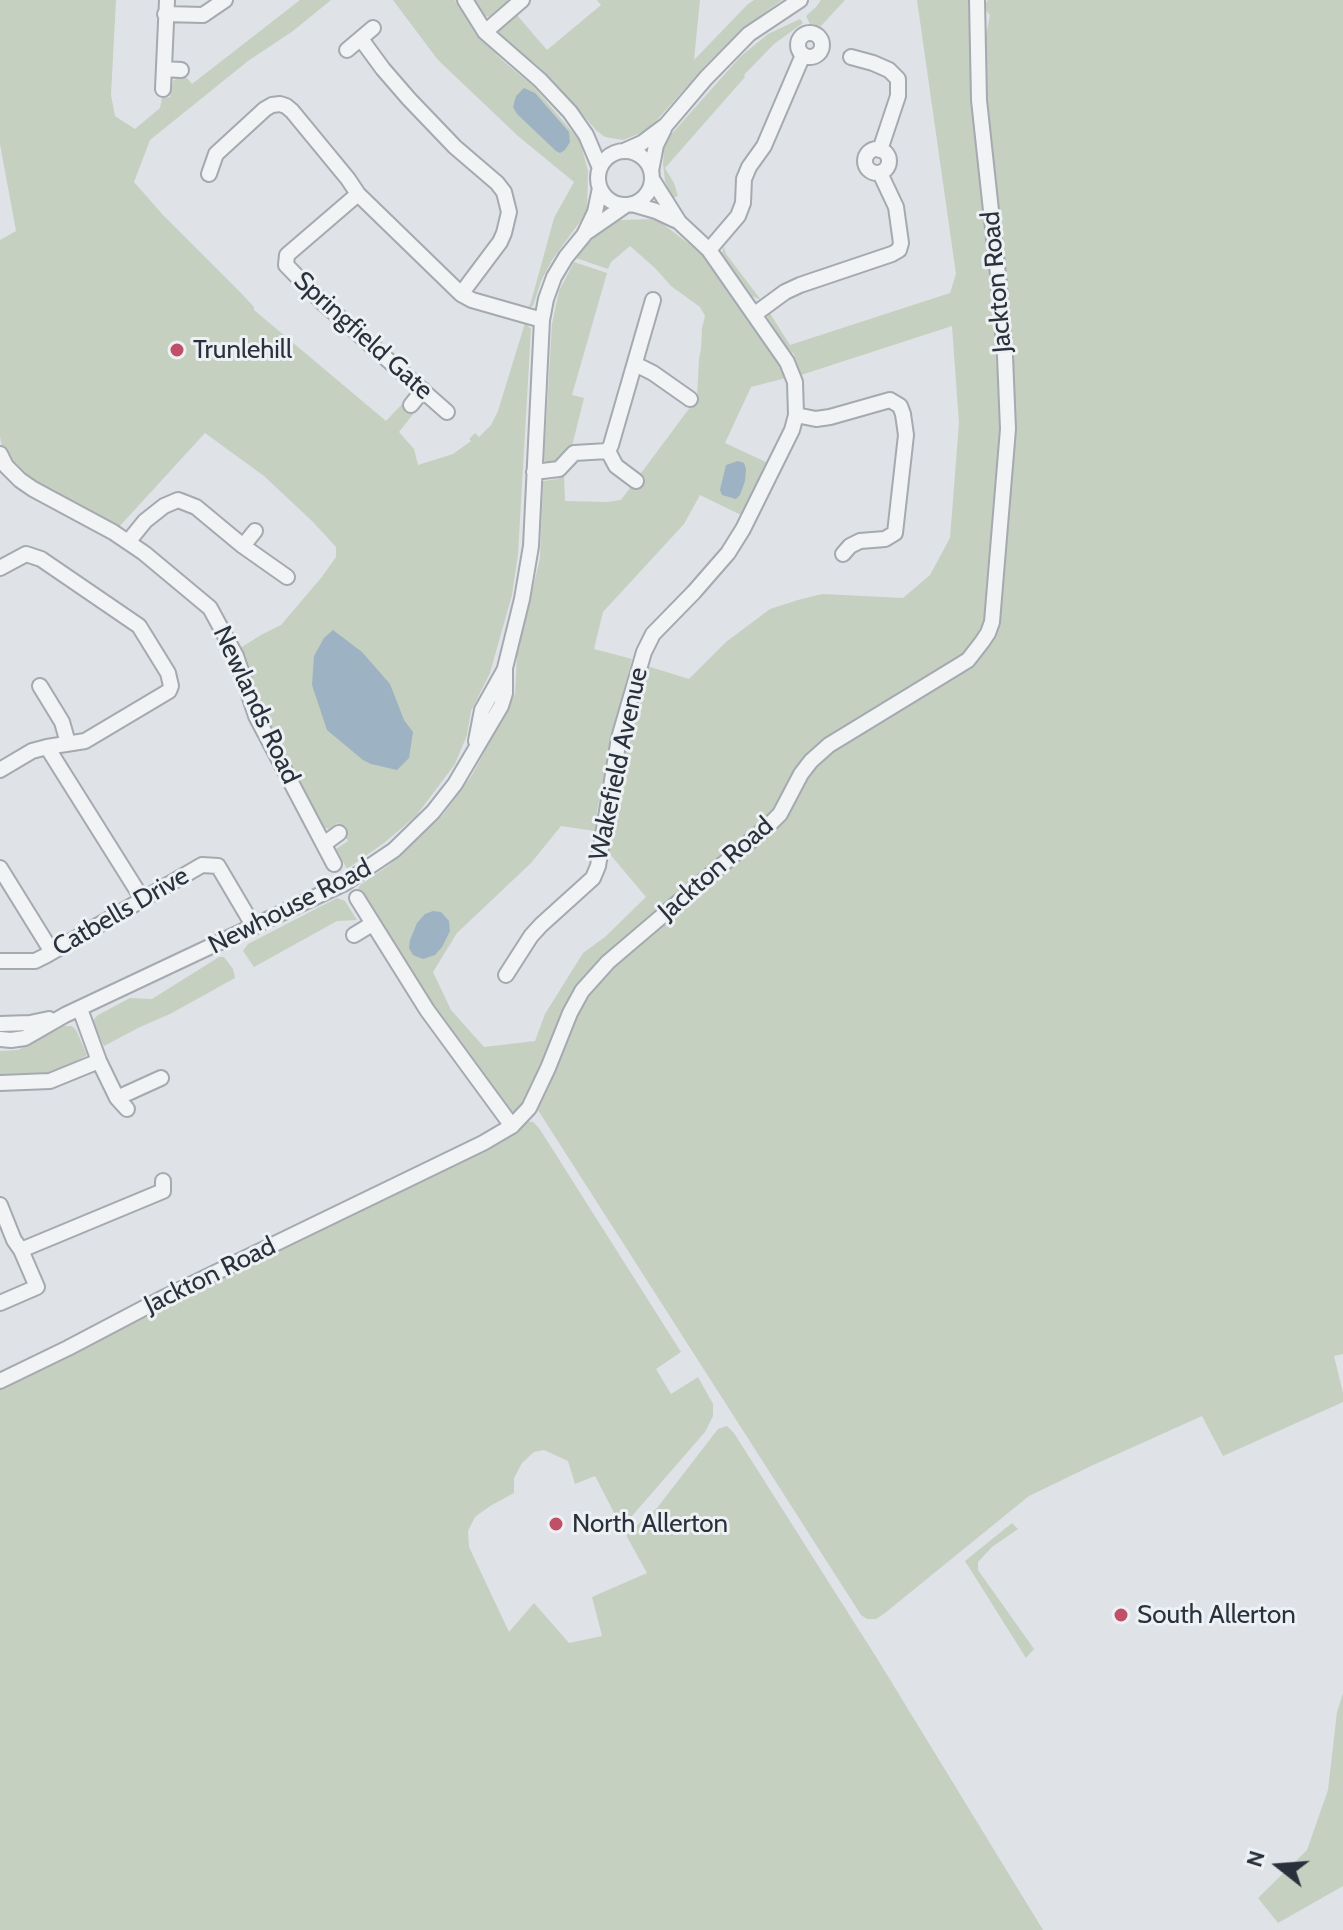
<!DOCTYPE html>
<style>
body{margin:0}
#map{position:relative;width:1343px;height:1930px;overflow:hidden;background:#dfe2e7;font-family:Cabin,sans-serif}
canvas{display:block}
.north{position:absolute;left:1239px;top:1826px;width:80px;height:80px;-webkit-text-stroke:6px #eef1f4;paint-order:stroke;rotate:287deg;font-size:22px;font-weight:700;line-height:32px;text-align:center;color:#29313c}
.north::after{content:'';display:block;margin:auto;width:28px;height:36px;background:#29313c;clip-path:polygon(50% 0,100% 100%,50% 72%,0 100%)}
</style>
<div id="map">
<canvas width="1343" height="1930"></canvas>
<div class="north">N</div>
</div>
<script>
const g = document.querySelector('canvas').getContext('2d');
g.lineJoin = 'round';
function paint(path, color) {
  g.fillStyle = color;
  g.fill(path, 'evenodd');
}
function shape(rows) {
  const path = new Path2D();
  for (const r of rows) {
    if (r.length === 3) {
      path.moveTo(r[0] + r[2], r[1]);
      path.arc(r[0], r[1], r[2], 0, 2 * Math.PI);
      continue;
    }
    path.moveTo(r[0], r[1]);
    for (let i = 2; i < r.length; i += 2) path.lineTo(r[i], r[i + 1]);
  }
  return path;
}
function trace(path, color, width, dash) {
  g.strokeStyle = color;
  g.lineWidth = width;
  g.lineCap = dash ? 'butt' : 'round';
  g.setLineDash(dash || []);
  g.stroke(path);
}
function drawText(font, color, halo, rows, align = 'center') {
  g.font = font + ' Cabin,sans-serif';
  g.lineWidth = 6;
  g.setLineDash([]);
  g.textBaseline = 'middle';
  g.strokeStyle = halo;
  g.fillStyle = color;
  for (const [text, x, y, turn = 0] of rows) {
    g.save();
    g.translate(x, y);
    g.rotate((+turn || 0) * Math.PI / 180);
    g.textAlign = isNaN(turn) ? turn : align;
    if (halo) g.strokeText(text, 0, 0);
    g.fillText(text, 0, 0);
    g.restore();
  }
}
paint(shape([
 [0,0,116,0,111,95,115,116,135,129,160,108,162,98,170,97,173,81,179,77,186,77,192,84,300,0,331,0,293,31,248,61,150,140,134,182,163,215,240,292,254,307,254,310,386,421,403,403,414,413,399,432,414,449,418,465,453,454,471,441,469,439,475,433,479,437,491,425,498,411,525,323,531,329,518,554,512,595,490,673,471,711,467,735,455,764,416,816,384,843,347,869,336,849,348,841,338,823,329,829,322,827,265,726,237,650,261,635,281,625,321,578,336,557,336,547,313,522,264,476,205,433,118,528,36,487,21,473,3,451,0,437,0,240,16,231,0,144],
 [393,0,455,0,475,32,502,60,533,86,580,141,588,171,587,210,579,223,552,260,541,281,533,306,528,308,531,302,554,218,574,182,518,136,438,60],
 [472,0,509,0,490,16,484,17,480,14],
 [597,0,700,0,694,60,748,4,754,0,782,0,741,30,707,64,648,130,623,140,605,137,597,131,554,82,538,66,500,36,499,33,500,28,516,14,547,50,601,5],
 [821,0,845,0,821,26,810,24,806,16,816,7],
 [917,0,972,0,970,75,994,262,1004,443,988,610,983,629,966,656,943,671,813,750,797,772,771,817,621,943,548,1055,521,1110,513,1113,508,1113,413,978,358,889,360,885,388,866,442,816,472,775,515,694,517,654,540,558,543,481,558,479,564,474,565,501,607,502,621,500,697,398,699,359,701,349,702,328,705,316,700,307,671,286,655,268,630,246,611,262,608,269,576,258,585,246,602,231,620,220,656,219,704,255,775,359,786,378,751,387,725,443,768,463,741,515,700,495,684,524,603,612,594,649,632,659,613,731,597,811,595,831,561,826,531,863,457,933,433,972,451,1010,484,1047,535,1041,545,1014,583,953,605,937,646,897,609,853,626,746,647,666,689,679,726,642,770,609,798,600,822,594,903,598,930,575,950,538,959,423,952,326,801,375,794,354,787,348,767,317,769,312,790,345,950,293,956,274],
 [988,0,1343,0,1343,1354,1334,1356,1343,1393,1343,1402,1223,1456,1202,1416,1091,1466,1029,1496,885,1613,876,1619,867,1619,861,1615,536,1107,580,1004,613,964,750,852,783,820,807,777,818,763,833,750,951,677,984,653,997,626,1015,419,981,60,990,15,983,7],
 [800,19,803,23,774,44,744,75,745,77,665,168,674,183,678,196,672,198,665,181,663,164,664,149,668,138,740,57,768,34],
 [724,247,726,254,761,300,752,296,722,253],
 [574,262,607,273,572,395,584,398,572,446,565,450,559,459,553,463,546,463,544,459,552,324,559,291],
 [337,898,345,901,357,920,337,921,254,967,243,951,248,944],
 [219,957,224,957,233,969,235,978,170,1014,140,1027,104,1046,92,1021,98,1015,130,998,152,999],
 [64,1026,72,1026,76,1030,87,1055,54,1073,0,1074,0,1051,18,1050],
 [525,1121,533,1122,539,1128,681,1352,656,1369,671,1394,698,1377,713,1404,713,1416,705,1432,632,1516,620,1524,595,1476,575,1484,568,1461,544,1450,534,1452,522,1463,514,1478,514,1493,490,1506,475,1517,468,1531,469,1547,509,1632,534,1603,569,1643,602,1636,592,1597,647,1573,626,1535,657,1508,718,1429,727,1426,734,1433,878,1660,1043,1930,0,1930,0,1386],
 [1012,1523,1018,1529,992,1547,978,1562,978,1570,1034,1649,1026,1658,965,1561],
 [1343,1693,1343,1886,1278,1923,1258,1898,1307,1850,1328,1790,1337,1712]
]), '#c5d0c1');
paint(shape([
 [524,88,535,93,569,132,570,142,565,150,560,153,556,151,517,114,513,107,516,96],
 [738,461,744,463,746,469,745,481,740,495,736,499,722,495,720,490,726,465],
 [333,630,362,652,390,684,404,720,413,732,409,758,397,770,371,764,363,760,327,730,312,685,314,656,324,638],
 [433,911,441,912,449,921,450,931,442,947,435,955,423,959,413,955,409,948,410,940,417,923,425,914]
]), '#9db2c3');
const minor = shape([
 [465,0,485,32,540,80,570,112,586,135,600,168],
 [165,14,203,15,225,0],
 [485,32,522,0],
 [810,45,12],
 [361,39,383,69,409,99,455,147,497,183,504,192,509,212,504,233,500,242,461,294],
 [347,50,373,28],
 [851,57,873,63,889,70,898,79,898,96,880,150],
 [164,69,181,70],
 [163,89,167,0],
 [877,161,12],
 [624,151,642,143,666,125,706,78,749,34,800,0],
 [625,178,27],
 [651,171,656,145,664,129],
 [209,174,216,154,265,109,272,105,280,104,286,106,292,111,348,179,358,194,461,294,472,300,542,320],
 [358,194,287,255,286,265,322,302,447,412],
 [632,204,656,211,675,220],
 [587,232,626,205],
 [709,250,738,216,743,203,744,179,749,167,764,146,803,55],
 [755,314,785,292,800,285,892,254,899,250,901,243,896,207,880,173],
 [635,364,653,373,690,399],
 [411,405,423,390],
 [796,415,816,419,830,417,890,400,900,406,903,414,906,435,895,533,885,539,860,541,850,546,843,554],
 [608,451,616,466,636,481],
 [0,454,6,466,20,480,33,489,113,532,144,553,210,608,236,656,256,716,334,864],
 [534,472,559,469,574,453,608,451,611,445,653,300],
 [128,542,145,521,164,506,178,500,196,507,243,546,287,577],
 [243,546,255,531],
 [0,568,26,554,41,559,139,626,168,673,171,686,169,691,85,741,47,747,32,751,0,770],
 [40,686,62,722,68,743],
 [476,741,482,710,505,669],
 [47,747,143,900],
 [324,844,339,833],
 [0,868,52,952],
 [357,898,427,1010,512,1126],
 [354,935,372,924],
 [0,961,35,961,47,955,202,865,218,866,254,927],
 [506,975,531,936,541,925,593,878,598,866,619,738,644,652,653,634,694,592,728,553,743,529,792,430,796,415,795,382,787,362,709,250,679,222,652,179],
 [80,1009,99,1061,117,1098,127,1109],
 [0,1024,30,1023,49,1019],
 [0,1039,11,1040,25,1038,65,1015,345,883,394,850,433,812,455,784,501,706,505,693,505,668,522,599,531,546,542,320,546,299,554,277,566,257,584,235,595,212,600,188],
 [0,1083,50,1081,99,1061],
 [117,1098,161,1078],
 [0,1205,14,1240,21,1250,37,1287,0,1303],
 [21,1250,163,1191,163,1181],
 [0,1381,68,1348,165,1297,483,1143,512,1126,529,1108,548,1068,570,1013,582,991,608,962,769,825,780,814,801,774,811,761,829,745,960,665,968,660,982,642,988,633,992,622,1008,429,1005,356,998,275,979,100,977,0]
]);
trace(minor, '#a5a9b0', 18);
trace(minor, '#f1f3f5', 14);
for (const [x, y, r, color] of [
 [177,350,8,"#c05067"],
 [556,1524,8,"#c05067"],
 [1121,1615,8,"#c05067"]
]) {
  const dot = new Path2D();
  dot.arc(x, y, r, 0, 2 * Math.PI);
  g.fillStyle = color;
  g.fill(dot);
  trace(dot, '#eef1f4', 3);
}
drawText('26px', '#29313c', '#eef1f4', [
 ["Jackton Road",997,282,-95],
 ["Springfield Gate",363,336,42],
 ["Newlands Road",256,705,65],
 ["Wakefield Avenue",619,764,-78],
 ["Jackton Road",716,869,-41],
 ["Newhouse Road",290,907,-27],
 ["Catbells Drive",121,912,-30],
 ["Jackton Road",210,1276,-26]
]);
drawText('26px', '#29313c', '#eef1f4', [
 ["Trunlehill",193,350],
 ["North Allerton",572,1524],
 ["South Allerton",1137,1615]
], 'left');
</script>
